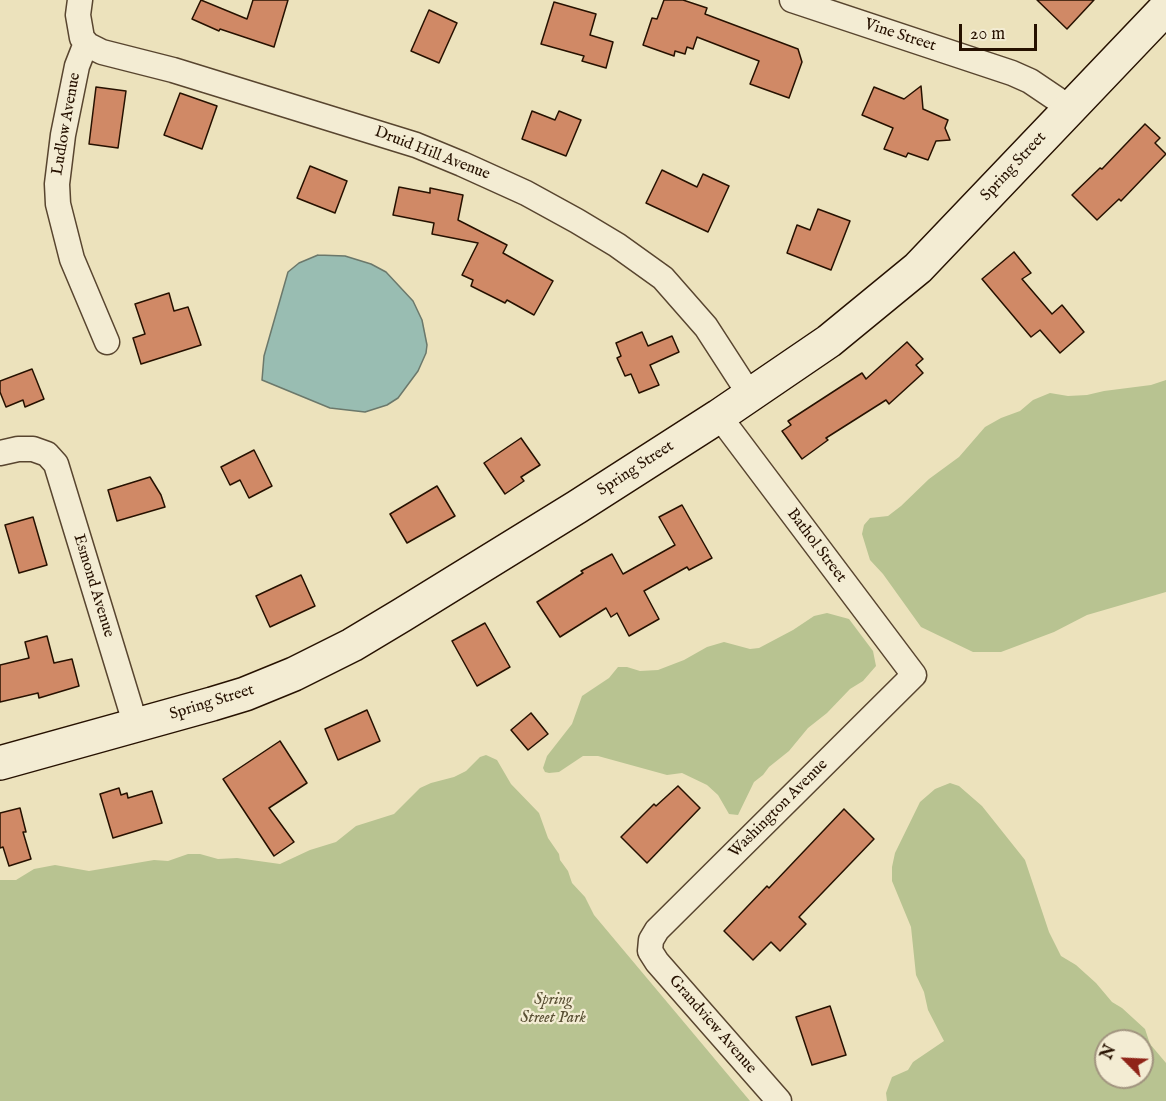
<!DOCTYPE html>
<style>
body{margin:0}
#map{position:relative;width:1166px;height:1101px;overflow:hidden;background:#ece2bc;font-family:"IM FELL English",serif}
canvas{display:block}
.north{position:absolute;left:1094px;top:1029px;width:60px;height:60px;box-sizing:border-box;background:#f3ecd3;border:2px solid #a1947f;border-radius:50%;rotate:294deg;font-size:16px;font-weight:700;line-height:24px;text-align:center;color:#261100}
.north::after{content:'';display:block;margin:auto;width:21px;height:27px;background:#8f2418;clip-path:polygon(50% 0,100% 100%,50% 72%,0 100%)}
.scale{position:absolute;left:959px;top:24px;width:78px;height:27px;box-sizing:border-box;border:3px solid #261100;border-top:0;padding-left:8px;font-size:18px;line-height:21px;white-space:nowrap;color:#261100;-webkit-text-stroke:4px #f3ecd3;paint-order:stroke}
</style>
<div id="map">
<canvas width="1166" height="1101"></canvas>
<div class="north">N</div>
<div class="scale">20 m</div>
</div>
<script>
const g = document.querySelector('canvas').getContext('2d');
g.lineJoin = 'round';
function paint(path, color) {
  g.fillStyle = color;
  g.fill(path, 'evenodd');
}
function shape(rows) {
  const path = new Path2D();
  for (const r of rows) {
    path.moveTo(r[0], r[1]);
    for (let i = 2; i < r.length; i += 2) path.lineTo(r[i], r[i + 1]);
  }
  return path;
}
function trace(path, color, width, dash) {
  g.strokeStyle = color;
  g.lineWidth = width;
  g.lineCap = dash ? 'butt' : 'round';
  g.setLineDash(dash || []);
  g.stroke(path);
}
function drawText(font, color, halo, rows, align = 'center') {
  g.font = font + ' "IM FELL English",serif';
  g.lineWidth = 4.5;
  g.setLineDash([]);
  g.textBaseline = 'middle';
  g.strokeStyle = halo;
  g.fillStyle = color;
  for (const [text, x, y, turn = 0] of rows) {
    g.save();
    g.translate(x, y);
    g.rotate((+turn || 0) * Math.PI / 180);
    g.textAlign = isNaN(turn) ? turn : align;
    if (halo) g.strokeText(text, 0, 0);
    g.fillText(text, 0, 0);
    g.restore();
  }
}
paint(shape([
 [1166,380,1166,592,1087,615,1054,632,1001,652,973,652,921,627,883,574,870,560,862,534,864,525,870,518,888,516,901,506,929,479,959,457,985,427,1001,418,1020,411,1033,400,1050,393,1068,396,1087,395,1104,391,1151,385],
 [827,613,849,619,873,651,876,666,863,681,850,689,827,713,808,728,789,751,769,767,763,775,754,782,738,815,729,814,718,795,707,785,682,773,667,775,598,756,583,756,559,772,549,773,545,772,543,768,547,756,572,724,582,696,609,678,618,667,627,667,640,671,658,670,684,660,707,647,724,642,750,649,759,648,793,630,814,616],
 [486,755,497,760,511,784,539,813,548,838,559,854,560,860,568,871,572,883,585,897,594,915,750,1101,0,1101,0,880,16,880,34,869,55,865,89,871,154,860,168,861,188,854,200,854,218,859,237,858,280,864,310,850,336,842,356,826,394,814,420,788,431,783,454,777,466,771,480,757],
 [950,783,959,786,982,806,1025,860,1049,932,1061,956,1076,965,1096,983,1112,1002,1122,1008,1145,1029,1150,1044,1166,1063,1166,1101,887,1101,886,1093,892,1077,908,1070,913,1062,944,1041,928,1010,924,992,916,975,911,927,892,881,892,867,895,853,920,802,935,789],
 [1106,1041,1142,1041,1142,1077,1106,1077]
]), '#b8c391');
const water = shape([
 [318,255,345,256,371,264,386,272,413,301,422,320,427,345,426,353,418,371,398,398,387,405,365,412,330,408,262,380,264,356,288,272,299,263,318,255]
]);
paint(water, '#99bdb2');
trace(water, '#6b786b', 1.5);
const building = shape([
 [201,0,247,19,253,0,288,0,274,47,220,29,219,31,192,19,201,0],
 [664,0,683,0,707,8,705,14,798,49,802,62,789,98,750,84,759,61,697,37,693,49,687,47,685,54,675,51,674,56,643,45,652,18,657,19,664,0],
 [1037,0,1094,0,1067,29,1037,0],
 [554,2,596,14,590,35,613,42,606,68,582,61,584,56,541,44,554,2],
 [429,10,457,23,439,63,411,51,429,10],
 [921,86,923,109,948,120,945,128,950,140,936,141,928,160,908,153,906,157,884,149,893,128,862,115,874,87,904,99,921,86],
 [96,87,126,91,118,148,89,144,96,87],
 [180,93,217,106,202,149,164,135,180,93],
 [532,111,555,120,559,111,581,120,566,156,522,139,532,111],
 [1145,124,1160,138,1155,143,1166,154,1121,201,1119,199,1097,220,1072,195,1100,168,1102,169,1145,124],
 [310,166,347,181,335,213,297,198,310,166],
 [662,170,697,187,703,174,729,186,708,232,646,203,662,170],
 [399,187,430,193,430,188,463,195,458,220,507,245,503,253,553,281,534,315,507,300,505,303,471,286,473,280,462,275,478,243,432,234,434,223,393,215,399,187],
 [818,209,850,221,831,270,787,253,797,225,810,230,818,209],
 [1014,252,1031,273,1022,279,1052,314,1062,305,1084,332,1060,353,1040,330,1031,337,982,279,1014,252],
 [169,293,174,311,188,307,201,345,141,364,133,338,145,334,135,304,169,293],
 [642,332,648,346,672,336,679,352,650,365,659,385,639,393,631,374,625,376,617,358,621,356,616,343,642,332],
 [907,342,923,359,916,365,923,373,889,404,886,400,826,438,828,440,802,459,782,431,791,425,788,421,862,373,866,379,907,342],
 [32,369,44,399,25,407,23,400,6,407,0,392,0,381,32,369],
 [521,438,540,465,521,477,524,481,505,494,484,463,521,438],
 [254,450,272,486,249,498,240,480,230,485,221,467,254,450],
 [150,477,161,495,165,507,117,521,108,490,150,477],
 [437,486,455,516,407,543,390,514,437,486],
 [682,505,712,558,689,570,687,567,644,591,659,619,629,636,617,613,611,617,606,608,560,637,537,602,583,573,581,571,612,554,623,574,675,545,659,517,682,505],
 [33,517,47,565,19,573,5,525,33,517],
 [301,575,315,606,270,627,256,596,301,575],
 [485,623,510,667,477,686,452,641,485,623],
 [47,636,54,663,72,659,79,686,39,698,38,693,0,702,0,665,29,658,25,642,47,636],
 [367,710,380,741,338,760,325,729,367,710],
 [531,713,548,734,528,750,511,730,531,713],
 [280,741,307,783,269,808,294,842,274,856,223,779,280,741],
 [678,786,700,808,647,863,621,837,654,804,656,806,678,786],
 [119,788,121,795,127,793,128,798,152,791,162,823,113,838,100,794,119,788],
 [20,808,26,832,23,832,31,859,9,866,3,847,0,848,0,813,20,808],
 [844,809,874,839,799,917,806,924,780,951,771,942,753,960,724,931,767,886,769,888,844,809],
 [830,1006,846,1055,812,1065,796,1017,830,1006]
]);
paint(building, '#d08966');
trace(building, '#261100', 1.5);
const street = shape([
 [80,0,78,15,82,38,88,45,102,52,173,70,416,145,462,164,526,193,577,221,617,245,663,278,706,327,750,395],
 [792,0,1012,73,1030,81,1070,108],
 [86,43,77,66,63,135,57,184,58,204,72,259,107,342],
 [719,416,914,675,657,930,651,940,650,951,657,962,779,1101],
 [0,453,18,449,33,449,47,454,56,464,136,726]
]);
const secondary = shape([
 [0,763,212,704,245,694,294,674,352,645,402,615,577,507,719,416,829,341,918,268,1166,8]
]);
trace(street, '#58452f', 27);
trace(secondary, '#261100', 36);
trace(street, '#f3ecd3', 24);
trace(secondary, '#f3ecd3', 33);
drawText('16px', '#261100', '#f3ecd3', [
 ["Vine Street",900,36,18],
 ["Ludlow Avenue",67,124,-80],
 ["Druid Hill Avenue",432,154,21],
 ["Spring Street",1014,167,-47],
 ["Spring Street",636,469,-33],
 ["Bathol Street",816,546,53],
 ["Esmond Avenue",93,586,73],
 ["Spring Street",212,703,-17],
 ["Washington Avenue",779,809,-45],
 ["Grandview Avenue",712,1025,49]
]);
drawText('italic 16px', '#594f33', '#f3ecd3', [
 ["Spring",553,1001],
 ["Street Park",553,1019]
]);
</script>
